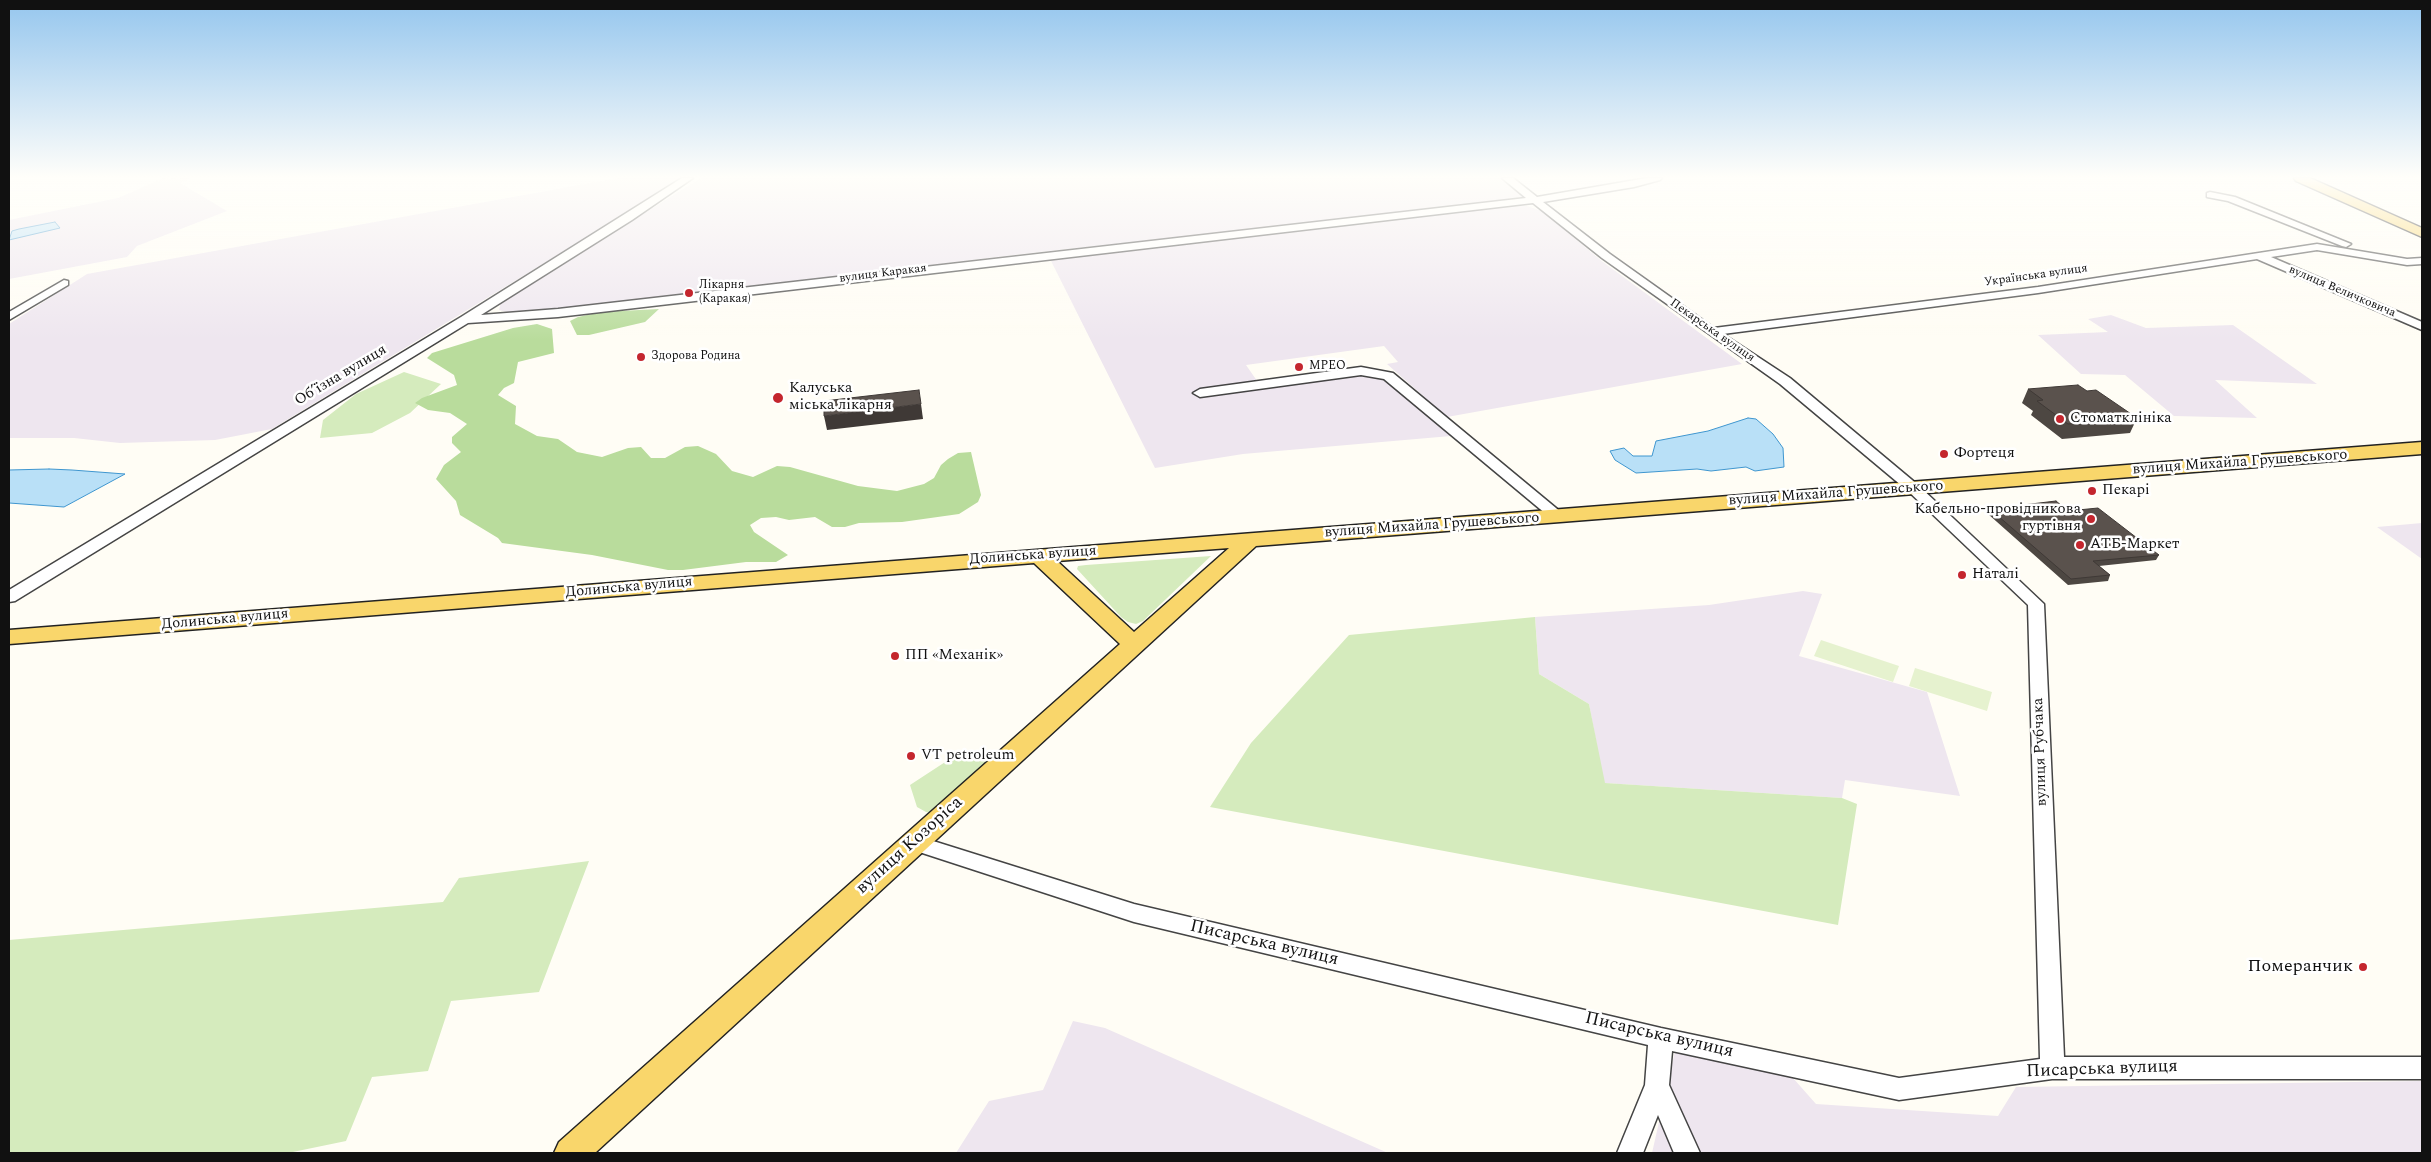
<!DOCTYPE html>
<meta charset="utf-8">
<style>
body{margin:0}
#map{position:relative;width:2431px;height:1162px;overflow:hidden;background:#fffdf5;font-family:Spectral,serif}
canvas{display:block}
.frame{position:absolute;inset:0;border:10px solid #111;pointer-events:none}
</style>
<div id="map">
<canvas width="2431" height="1162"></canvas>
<div class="frame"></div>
</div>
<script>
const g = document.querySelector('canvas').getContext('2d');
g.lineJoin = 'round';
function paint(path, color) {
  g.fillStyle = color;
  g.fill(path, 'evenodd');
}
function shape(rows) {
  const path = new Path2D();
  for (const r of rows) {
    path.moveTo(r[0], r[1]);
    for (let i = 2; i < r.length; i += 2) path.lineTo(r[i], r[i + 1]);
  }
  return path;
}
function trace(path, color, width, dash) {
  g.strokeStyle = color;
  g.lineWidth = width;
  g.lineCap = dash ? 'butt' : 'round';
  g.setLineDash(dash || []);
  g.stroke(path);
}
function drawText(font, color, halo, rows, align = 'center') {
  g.font = font + ' Spectral,serif';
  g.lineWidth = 5;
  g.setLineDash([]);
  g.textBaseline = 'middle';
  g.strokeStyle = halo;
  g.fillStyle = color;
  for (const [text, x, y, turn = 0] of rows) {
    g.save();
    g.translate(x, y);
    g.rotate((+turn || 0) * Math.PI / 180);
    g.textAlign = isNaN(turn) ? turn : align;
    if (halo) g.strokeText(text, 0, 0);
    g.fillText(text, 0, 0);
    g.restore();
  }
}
paint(shape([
 [184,178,191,178,180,183,227,211,137,246,127,257,9,279,9,220,118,198,161,179],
 [618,178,684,178,272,429,215,440,120,443,74,438,9,438,9,324,87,274],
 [701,178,1502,178,1529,199,1022,254,681,295,510,313,499,310,501,302],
 [1516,205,1527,206,1542,211,1603,262,1742,364,1447,417,1387,364,1398,362,1384,346,1246,365,1262,388,1365,374,1387,379,1451,436,1243,454,1155,468,1050,259],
 [2111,315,2146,328,2233,325,2317,384,2215,380,2257,418,2174,416,2125,375,2081,374,2038,335,2108,332,2088,319],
 [2422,523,2422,559,2377,527],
 [1803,591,1822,594,1799,656,1927,692,1960,796,1845,780,1842,798,1604,783,1589,704,1539,674,1535,617,1709,605],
 [1073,1021,1105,1028,1388,1153,956,1153,989,1101,1043,1090],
 [1675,1051,1793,1078,1816,1104,1998,1116,2016,1087,2422,1081,2422,1153,1652,1153]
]), '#eee6ef');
paint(shape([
 [404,372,441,384,410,413,372,433,320,438,323,420,356,394],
 [1211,556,1143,621,1136,624,1128,622,1121,617,1077,569,1078,566,1086,565],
 [1535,617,1539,674,1589,704,1605,783,1842,798,1857,804,1838,925,1210,807,1251,743,1349,635],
 [982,750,992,761,932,813,926,812,917,807,910,785,962,751],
 [589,861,539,992,451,1001,428,1071,372,1077,346,1141,288,1153,9,1153,9,940,443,902,459,878]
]), '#d5ebbd');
paint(shape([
 [659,309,645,322,589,335,577,335,570,321,578,317,601,312],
 [537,324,552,329,554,353,518,362,514,383,504,388,498,395,516,406,515,424,537,436,558,439,577,452,602,457,628,448,641,447,651,458,665,458,685,447,698,446,716,454,732,471,753,477,777,466,790,467,858,486,897,491,924,484,934,478,941,465,948,459,958,453,971,452,981,495,978,502,959,514,902,522,859,523,845,527,832,527,815,517,789,520,776,517,761,518,750,525,754,532,788,555,776,562,746,562,683,570,668,570,592,555,502,543,498,538,460,515,456,501,436,479,444,465,461,452,452,443,452,437,467,424,450,413,428,410,415,403,422,398,457,385,454,375,427,358,432,353,513,328]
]), '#b9dc9c');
paint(shape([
 [1821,640,1899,666,1893,682,1814,656],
 [1915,668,1992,692,1987,711,1909,686]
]), '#e6f2cf');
const water = shape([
 [55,222,60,228,9,240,12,231,19,229,55,222],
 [1748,418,1756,419,1773,434,1783,448,1784,467,1755,471,1746,467,1711,471,1697,469,1636,473,1615,460,1610,451,1624,448,1633,456,1652,456,1656,441,1708,431,1748,418],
 [49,469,72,470,125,474,64,507,9,503,9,470,49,469]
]);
paint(water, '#b9e0f7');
trace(water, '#3f96cf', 1);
const minor = shape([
 [682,178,693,178,632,220,481,315,558,309,1526,198,1502,178,1513,178,1537,197,1647,178,1662,178,1660,180,1634,187,1543,202,1610,254,1714,328,2038,287,2317,244,2407,259,2422,258,2422,264,2407,265,2317,250,2271,257,2422,322,2422,330,2257,259,2038,293,1723,334,1790,378,1918,485,2044,604,2064,1057,2422,1057,2422,1079,2052,1079,1899,1100,1672,1051,1669,1085,1700,1153,1674,1153,1658,1115,1643,1153,1617,1153,1645,1085,1648,1045,1134,922,907,848,904,843,907,838,914,835,1134,904,1661,1028,1899,1078,2040,1059,2028,605,1908,491,1780,384,1602,258,1533,203,558,317,468,323,15,601,9,602,9,590,461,317,682,178],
 [2210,192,2235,197,2351,244,2346,247,2342,246,2228,201,2207,197,2207,193,2210,192],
 [64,280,68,281,68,285,9,320,9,312,64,280],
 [1361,367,1393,373,1562,513,1565,516,1562,519,1552,519,1384,379,1361,375,1200,397,1193,393,1200,389,1361,367]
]);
const major = shape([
 [2294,178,2310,178,2422,228,2422,237,2296,181,2294,178],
 [2422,442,2422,454,1256,546,595,1153,554,1153,559,1142,1120,644,1034,563,9,644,9,630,2422,442],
 [1229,548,1134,632,1057,561,1229,548]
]);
trace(minor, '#444', 3);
trace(major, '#222', 3);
paint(minor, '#fff');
paint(major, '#f9d66b');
paint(shape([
 [2028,389,2087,391,2137,418,2130,433,2062,439,2031,415,2033,411,2022,403],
 [1990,509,2068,511,2159,555,2156,560,2099,566,2110,575,2108,581,2068,585,1988,514]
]), '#4d4742');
paint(shape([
 [921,404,923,419,827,430,824,416]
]), '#3f3936');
const building = shape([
 [2078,385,2087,391,2096,390,2137,418,2068,424,2037,401,2043,400,2028,389,2078,385],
 [919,390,921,404,824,416,824,401,919,390],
 [2056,501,2068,511,2098,508,2159,555,2093,561,2110,575,2071,579,1990,509,2056,501]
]);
paint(building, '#5a524d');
trace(building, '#3f3936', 1);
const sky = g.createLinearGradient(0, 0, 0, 340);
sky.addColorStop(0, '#95c6ee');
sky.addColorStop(0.52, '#fffefa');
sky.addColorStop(1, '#fffefa00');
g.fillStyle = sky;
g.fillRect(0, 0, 2431, 340);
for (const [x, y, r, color] of [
 [689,293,5,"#c4262e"],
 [641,357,5,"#c4262e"],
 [1299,367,5,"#c4262e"],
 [778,398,6,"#c4262e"],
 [2060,419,5,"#c4262e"],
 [1944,454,5,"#c4262e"],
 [2092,491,5,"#c4262e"],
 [2091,519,5,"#c4262e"],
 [2080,545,5,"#c4262e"],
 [1962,575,5,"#c4262e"],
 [895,656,5,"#c4262e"],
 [911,756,5,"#c4262e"],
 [2363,967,5,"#c4262e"]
]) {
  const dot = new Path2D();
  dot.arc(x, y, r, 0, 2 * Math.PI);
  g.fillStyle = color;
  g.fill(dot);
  trace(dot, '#fff', 2);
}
drawText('12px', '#111', '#fff', [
 ["вулиця Каракая",883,274,-7],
 ["Українська вулиця",2036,276,-8],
 ["вулиця Величковича",2342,292,23],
 ["Пекарська вулиця",1712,331,35]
]);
drawText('12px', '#111', '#fff', [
 ["Лікарня",699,286],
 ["(Каракая)",699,300],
 ["Здорова Родина",651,357],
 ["МРЕО",1309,367]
], 'left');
drawText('15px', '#111', '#fff', [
 ["Обʼїзна вулиця",341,376,-31],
 ["вулиця Михайла Грушевського",2240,463,-4],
 ["вулиця Михайла Грушевського",1836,494,-4],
 ["вулиця Михайла Грушевського",1432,526,-4],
 ["Долинська вулиця",1033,556,-4],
 ["Долинська вулиця",629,588,-5],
 ["Долинська вулиця",225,620,-5],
 ["вулиця Рубчака",2041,752,-92]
]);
drawText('15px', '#111', '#fff', [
 ["Калуська",789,389],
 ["міська лікарня",789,406],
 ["Стоматклініка",2070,419],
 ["Фортеця",1954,454],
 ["Пекарі",2102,491],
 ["Кабельно-провідникова",2081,510,"right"],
 ["гуртівня",2081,527,"right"],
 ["АТБ-Маркет",2090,545],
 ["Наталі",1972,575],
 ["ПП «Механік»",905,656],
 ["VT petroleum",921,756]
], 'left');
drawText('18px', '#111', '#fff', [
 ["вулиця Козоріса",910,846,-42],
 ["Писарська вулиця",1264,944,13],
 ["Писарська вулиця",1659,1036,13],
 ["Писарська вулиця",2102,1070,-2]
]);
drawText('18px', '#111', '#fff', [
 ["Померанчик",2353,967]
], 'right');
</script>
